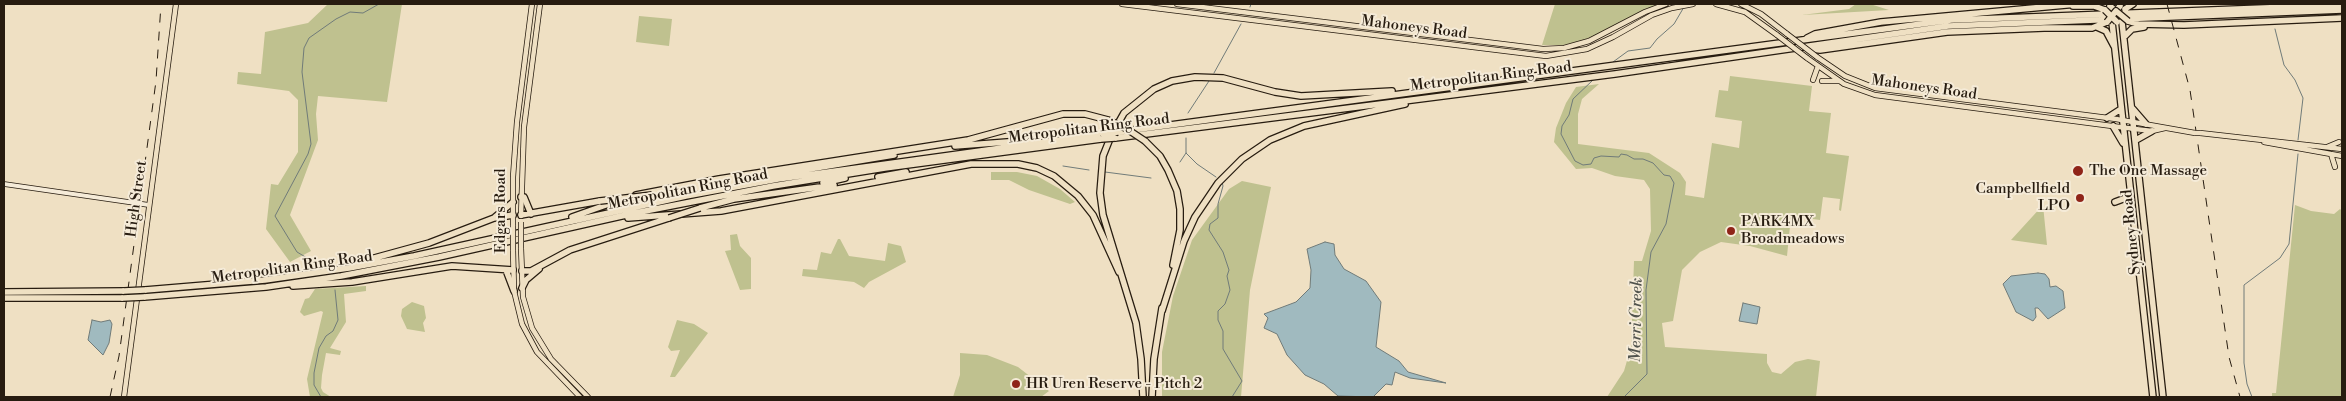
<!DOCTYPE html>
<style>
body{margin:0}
#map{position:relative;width:2346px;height:401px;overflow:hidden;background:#efe0c3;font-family:"Libre Bodoni",serif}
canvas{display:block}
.frame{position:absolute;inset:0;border:5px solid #271c10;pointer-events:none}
</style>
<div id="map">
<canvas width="2346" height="401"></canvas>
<div class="frame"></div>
</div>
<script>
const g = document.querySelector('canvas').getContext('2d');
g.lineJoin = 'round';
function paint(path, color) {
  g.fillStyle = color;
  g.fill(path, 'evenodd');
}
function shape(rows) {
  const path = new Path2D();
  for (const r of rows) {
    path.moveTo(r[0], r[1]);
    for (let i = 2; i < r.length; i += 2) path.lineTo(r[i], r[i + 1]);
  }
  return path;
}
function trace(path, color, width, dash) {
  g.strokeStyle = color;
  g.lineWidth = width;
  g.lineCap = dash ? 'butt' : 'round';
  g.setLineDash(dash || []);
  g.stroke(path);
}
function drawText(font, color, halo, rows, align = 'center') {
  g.font = font + ' "Libre Bodoni",serif';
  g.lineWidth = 4;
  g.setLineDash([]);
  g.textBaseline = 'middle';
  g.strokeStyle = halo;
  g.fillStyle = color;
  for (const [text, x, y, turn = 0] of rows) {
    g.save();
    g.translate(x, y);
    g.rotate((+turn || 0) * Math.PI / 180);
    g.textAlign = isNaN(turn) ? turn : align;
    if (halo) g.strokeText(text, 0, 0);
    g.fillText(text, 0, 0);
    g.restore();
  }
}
paint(shape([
 [328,4,402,4,387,102,318,96,316,114,318,140,290,215,311,251,290,262,266,229,271,184,278,185,298,152,298,100,289,91,237,84,238,72,261,74,265,32,308,23],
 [1555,4,1657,4,1598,35,1581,41,1563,45,1542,45],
 [1856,4,1870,4,1889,10,1802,15,1849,9],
 [639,16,672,19,669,46,636,42],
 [1730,76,1812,86,1809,111,1831,113,1826,153,1849,156,1841,211,1839,210,1840,199,1823,197,1820,220,1791,216,1787,256,1750,246,1721,242,1700,252,1682,270,1673,321,1662,323,1665,347,1767,354,1767,363,1772,372,1781,374,1795,362,1808,359,1820,361,1816,397,1607,397,1624,371,1631,347,1634,261,1642,261,1651,231,1650,189,1644,180,1615,176,1592,168,1576,169,1554,142,1556,128,1566,103,1576,87,1599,84,1582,99,1578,114,1578,144,1649,153,1680,173,1686,182,1685,195,1704,198,1712,143,1739,148,1742,121,1715,117,1719,90,1728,91],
 [991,172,1017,172,1037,176,1060,189,1075,202,1070,204,1029,190,1009,180,991,180],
 [1242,181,1271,187,1250,290,1241,397,1162,397,1162,352,1173,296,1192,240,1229,189],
 [2043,205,2047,245,2011,240],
 [2295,205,2311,211,2334,214,2340,209,2342,211,2342,397,2272,397,2272,393,2276,393],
 [737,234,740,246,751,258,751,289,740,290,725,251,731,250,730,235],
 [838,239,840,239,849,256,885,261,888,243,901,246,906,262,869,282,864,288,854,282,802,276,803,269,817,270,821,252,831,254],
 [366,286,366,291,344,294,346,322,330,348,341,351,340,355,326,353,322,375,321,388,323,392,331,397,310,397,307,379,323,312,321,311,304,316,300,312,305,299,309,298,315,289],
 [412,302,424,306,426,318,423,323,425,332,407,329,401,316,402,309],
 [677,320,694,324,708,333,675,377,670,377,680,350,671,351,668,347],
 [960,353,987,355,1018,367,1049,391,1041,397,953,397,960,375]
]), '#bfc18f');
const water = shape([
 [1325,242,1334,244,1335,255,1344,269,1366,281,1381,302,1376,347,1399,361,1408,372,1446,383,1410,378,1395,372,1392,385,1386,384,1373,397,1338,396,1324,384,1305,375,1287,355,1277,334,1264,328,1268,318,1264,314,1296,302,1310,288,1311,270,1307,249,1325,242],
 [2038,273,2045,274,2049,279,2050,287,2056,286,2063,291,2065,308,2048,319,2038,308,2035,308,2036,317,2033,321,2016,312,2003,284,2011,276,2038,273],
 [1743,303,1760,307,1757,324,1739,321,1743,303],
 [92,320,101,322,110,320,112,324,109,343,103,355,88,340,92,320]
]);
paint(water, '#a0babf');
trace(water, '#707b79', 1);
trace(shape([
 [1250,7,1251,4],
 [2275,29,2284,65,2295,80,2303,98,2298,140],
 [1613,62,1628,51,1650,48,1657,39,1674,24,1684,7],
 [1214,73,1241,24],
 [1593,80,1573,99,1569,115,1562,126,1561,134,1575,161,1583,165,1591,164,1594,158,1601,156,1619,157,1621,154,1627,155,1634,159,1643,159,1653,163,1664,175,1670,176,1674,183,1666,224,1651,252,1646,290,1647,374,1624,397],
 [1188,113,1209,81],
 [1186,138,1186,153,1197,164,1216,177],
 [1180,162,1186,153],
 [1063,166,1089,170],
 [1105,172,1151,178],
 [1222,182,1223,186,1218,204,1218,218,1210,224,1209,230,1223,252,1229,270,1227,276,1230,290,1225,304,1218,311,1218,320,1223,331,1223,349,1242,381,1232,397],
 [319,265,297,252,275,216,308,154,311,144,302,72,304,48,309,38,336,19,350,12,363,13,379,4],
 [321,397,314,385,314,373,319,348,326,336,333,331,338,320,335,290],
 [2252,397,2247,384,2244,363,2244,285,2280,258,2289,244,2298,154]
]), '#707b79', 1);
const secondary = shape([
 [4,184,149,205]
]);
const primary = shape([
 [1122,4,1546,56,1587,49,1613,37,1652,15,1672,8,1693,4],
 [1177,4,1543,49,1564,48,1589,41,1645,12,1666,4],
 [1716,4,1745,12,1777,35],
 [1741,4,1761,14,1787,34],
 [1817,57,1845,76,1875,88,2116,119,2195,133],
 [1807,58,1844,84,1875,95,2135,129,2152,131,2165,128],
 [1813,80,1818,66],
 [1822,81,1838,81],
 [2200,133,2342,149],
 [2264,142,2342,156],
 [2327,147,2339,142],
 [2331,154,2335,167],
 [521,216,524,127,540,4],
 [513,226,513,177,517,122,532,4],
 [521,248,523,297,532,328,551,359,588,397],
 [513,250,514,291,522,324,537,352,580,397],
 [124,397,176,4]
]);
const highway = shape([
 [2073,6,2094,6,2105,10],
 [2110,6,2116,11,2120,6],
 [2125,9,2133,4],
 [2128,21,2138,24,2184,25,2342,18],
 [2112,22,2153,397],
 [2122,22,2163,397],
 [2097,27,2106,31,2114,46],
 [2125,36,2132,29,2144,27],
 [1807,38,1815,34,1881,22,2077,4],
 [1811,49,1820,50,1947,32,2044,28,2092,28,2107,22],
 [2133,109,2146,124],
 [2107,118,2121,109],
 [2113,126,2123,143],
 [1118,132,1951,20,2342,5],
 [1115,138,1615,74,1948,26,2342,10],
 [2136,140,2152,131],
 [1145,141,1160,156,1168,170,1177,191,1180,209,1180,230,1173,265],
 [955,146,1033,140],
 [878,177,906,172],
 [823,183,845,178],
 [636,195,719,179,968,140,1063,114,1085,114,1108,120],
 [652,195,894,155],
 [521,197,524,197,531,214],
 [2115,202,2131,196],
 [700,208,734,199,834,185],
 [521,215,600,201],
 [495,217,513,202],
 [572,217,620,200],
 [628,218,721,211,971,164,1018,164,1037,168,1054,176,1078,196,1093,215,1119,272],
 [356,263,429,243,494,218,513,215],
 [506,270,514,291],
 [522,271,531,271,570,250,669,218],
 [293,286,352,282,452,266,513,270],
 [522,288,526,280,539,269],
 [145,290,265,280,349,268,414,256,686,196,778,179,1103,134],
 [4,292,124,291],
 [144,297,266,287,341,276,439,257,635,213,773,186,885,168,1101,139],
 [4,298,123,298],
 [1162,311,1184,241,1195,217,1218,183,1242,159,1270,140,1304,126,1405,104],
 [1143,397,1141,359,1136,323,1103,215,1100,193,1103,156,1111,136,1124,113,1154,89,1172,81,1195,77,1223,78,1275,92,1301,96,1392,91],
 [1152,397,1154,359,1162,308]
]);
trace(secondary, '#271c10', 5.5);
trace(primary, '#271c10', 6);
trace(highway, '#271c10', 8);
trace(secondary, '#f5ebd8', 4);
trace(primary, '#efe0c3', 4.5);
trace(highway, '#efe0c3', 5.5);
trace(shape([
 [2167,4,2190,90,2229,357,2240,397],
 [110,397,119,356,156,81,161,4]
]), '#271c10', 1, [9, 9]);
const primaryBridge = shape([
 [1787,34,1817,57],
 [1777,35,1807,58],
 [2195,133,2200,133],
 [521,248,521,222],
 [513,250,513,226]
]);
const highwayBridge = shape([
 [2105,10,2117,22],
 [2107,22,2116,11,2128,21],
 [1108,120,1127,129,1145,141],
 [1103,134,1118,132],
 [1101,139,1115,138],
 [600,201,652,195],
 [669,218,700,208],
 [124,291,145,290],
 [123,298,144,297]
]);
trace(primaryBridge, '#271c10', 6, []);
trace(highwayBridge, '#271c10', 8, []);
trace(primaryBridge, '#efe0c3', 4.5);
trace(highwayBridge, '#efe0c3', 5.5);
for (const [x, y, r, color] of [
 [2078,171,6,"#8f2418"],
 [2080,198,5,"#8f2418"],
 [1731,231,5,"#8f2418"],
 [1016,384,5,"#8f2418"]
]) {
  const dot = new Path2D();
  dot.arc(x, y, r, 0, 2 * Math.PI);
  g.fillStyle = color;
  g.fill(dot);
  trace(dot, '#f5ebd8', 2);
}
drawText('15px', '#271c10', '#f5ebd8', [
 ["Mahoneys Road",1414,28,7],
 ["Metropolitan Ring Road",1491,77,-7],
 ["Mahoneys Road",1924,88,8],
 ["Metropolitan Ring Road",1089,129,-7],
 ["Metropolitan Ring Road",688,190,-11],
 ["High Street",137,199,-82],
 ["Edgars Road",501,211,-90],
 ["Sydney Road",2132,232,-96],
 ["Metropolitan Ring Road",292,268,-8]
]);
drawText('15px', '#271c10', '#f5ebd8', [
 ["The One Massage",2089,171],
 ["Campbellfield",2070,189,"right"],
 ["LPO",2070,206,"right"],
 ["PARK4MX",1741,222],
 ["Broadmeadows",1741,239],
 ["HR Uren Reserve - Pitch 2",1026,384]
], 'left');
drawText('italic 16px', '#51534d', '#f5ebd8', [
 ["Merri Creek",1637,320,-89]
]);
</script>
